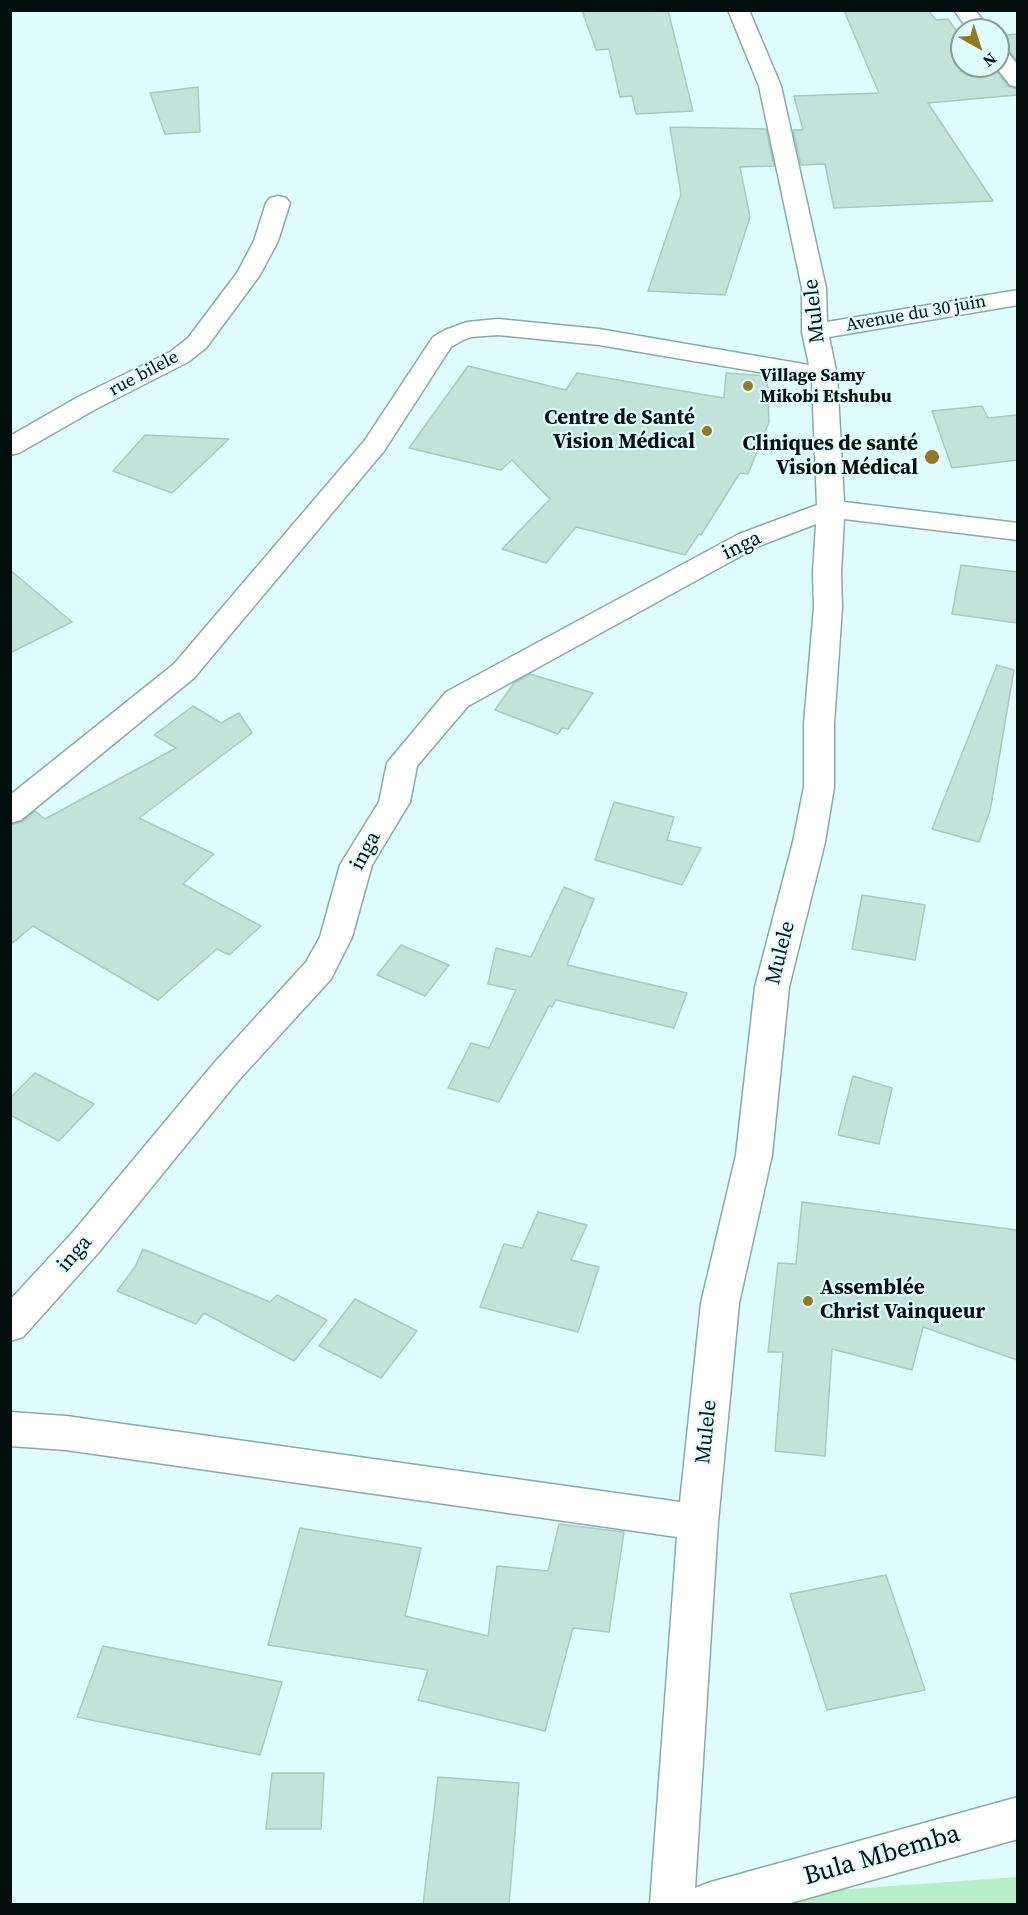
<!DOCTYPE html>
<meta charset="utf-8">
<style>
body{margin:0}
#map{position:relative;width:1028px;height:1915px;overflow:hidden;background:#dffdfd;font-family:"Source Serif 4",serif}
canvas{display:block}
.frame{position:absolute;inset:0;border:12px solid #030e0e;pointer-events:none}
.north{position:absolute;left:950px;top:18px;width:60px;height:60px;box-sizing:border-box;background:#dffdfd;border:2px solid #879d9d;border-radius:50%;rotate:141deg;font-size:16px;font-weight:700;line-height:24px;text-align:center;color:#030e0e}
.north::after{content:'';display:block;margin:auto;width:21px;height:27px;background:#947920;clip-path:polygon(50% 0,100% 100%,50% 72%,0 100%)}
</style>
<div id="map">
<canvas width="1028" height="1915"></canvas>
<div class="frame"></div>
<div class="north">N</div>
</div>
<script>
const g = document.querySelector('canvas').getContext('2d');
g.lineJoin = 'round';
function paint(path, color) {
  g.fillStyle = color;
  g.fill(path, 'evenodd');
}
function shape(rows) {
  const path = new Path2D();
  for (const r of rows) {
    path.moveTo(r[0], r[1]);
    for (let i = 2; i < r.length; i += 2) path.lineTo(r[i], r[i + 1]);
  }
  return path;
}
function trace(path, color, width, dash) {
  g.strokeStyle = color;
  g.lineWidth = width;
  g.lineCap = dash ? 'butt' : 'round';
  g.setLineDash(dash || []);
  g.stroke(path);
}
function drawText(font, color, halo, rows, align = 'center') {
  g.font = font + ' "Source Serif 4",serif';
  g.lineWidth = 4.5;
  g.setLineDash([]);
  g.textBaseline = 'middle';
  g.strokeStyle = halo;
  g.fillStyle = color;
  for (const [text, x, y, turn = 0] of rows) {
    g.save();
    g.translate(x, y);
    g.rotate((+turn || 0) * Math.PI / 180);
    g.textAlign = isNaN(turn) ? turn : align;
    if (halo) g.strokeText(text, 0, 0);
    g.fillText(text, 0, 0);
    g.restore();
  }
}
paint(shape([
 [1017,1877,1017,1904,741,1904,740,1897]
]), '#b5f0c9');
const building = shape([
 [582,10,668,10,693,111,636,114,632,96,620,97,609,49,596,50,582,10],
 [848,10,928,10,936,20,948,19,962,38,962,66,993,66,1008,86,1017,89,1017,95,928,103,993,201,834,208,825,164,801,165,793,130,803,130,794,96,879,93,845,13,848,10],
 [1017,34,1017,61,1008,49,998,46,998,36,1017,34],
 [198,87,200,132,165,134,150,93,198,87],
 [670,127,766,129,774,166,740,167,750,217,725,295,648,291,681,194,670,127],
 [468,366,566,390,577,373,724,398,726,373,767,376,769,422,748,474,740,473,701,535,699,534,685,555,576,527,546,563,502,549,550,499,512,460,501,470,409,448,468,366],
 [982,406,988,418,1017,415,1017,460,952,468,932,411,982,406],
 [145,435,229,439,172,493,113,471,145,435],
 [961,565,1017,572,1017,623,952,614,961,565],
 [10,570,72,622,10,653,10,570],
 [997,665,1014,670,990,811,979,842,932,829,997,665],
 [530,674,593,693,568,729,562,728,558,734,495,710,514,683,530,674],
 [193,706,221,723,239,713,252,733,139,818,214,854,183,884,261,926,229,955,217,949,158,1000,33,926,10,945,10,825,22,822,35,811,45,819,176,748,154,735,193,706],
 [614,802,674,817,667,840,701,848,682,885,595,860,614,802],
 [564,887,594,899,567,965,687,993,674,1028,556,1000,552,1007,549,1006,499,1102,448,1088,471,1043,489,1048,516,990,488,984,496,948,531,957,564,887],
 [862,895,925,905,915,960,852,949,862,895],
 [401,945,449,965,425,996,377,975,401,945],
 [35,1073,94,1104,59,1141,10,1115,10,1098,35,1073],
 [853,1076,892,1088,879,1144,838,1135,853,1076],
 [802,1202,1017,1230,1017,1360,923,1327,912,1370,832,1349,825,1456,775,1451,783,1352,768,1352,778,1263,796,1264,802,1202],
 [538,1212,587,1225,571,1260,599,1267,578,1332,480,1307,504,1244,522,1248,538,1212],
 [143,1249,270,1302,277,1295,327,1320,294,1361,204,1313,196,1324,117,1291,135,1267,143,1249],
 [355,1299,417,1331,381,1378,319,1346,355,1299],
 [559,1524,624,1532,609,1632,573,1628,545,1731,418,1700,428,1670,268,1645,300,1528,421,1548,405,1616,488,1636,497,1566,548,1571,559,1524],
 [886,1575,925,1690,827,1710,790,1594,886,1575],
 [103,1646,282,1682,260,1755,77,1717,103,1646],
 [272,1773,324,1773,321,1829,266,1829,272,1773],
 [438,1777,519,1783,509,1905,423,1905,438,1777]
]);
paint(building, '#c1e3da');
trace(building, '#a8cac1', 1.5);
const minor = shape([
 [728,10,749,10,781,86,826,288,827,322,1018,290,1018,305,829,337,837,375,844,502,1018,523,1018,540,844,519,841,573,842,607,834,724,834,787,825,842,789,987,772,1155,739,1303,718,1522,695,1888,711,1882,1018,1797,1018,1839,787,1904,650,1904,677,1537,66,1450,10,1446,10,1412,66,1416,680,1502,701,1303,736,1155,755,987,793,842,804,787,804,724,814,607,813,573,816,524,759,546,468,706,417,766,410,802,372,865,352,937,331,979,238,1081,99,1252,23,1337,10,1341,10,1300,73,1232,214,1063,306,962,320,937,340,865,379,802,387,763,446,692,739,534,817,505,812,381,599,345,498,335,471,337,463,340,451,347,384,451,194,678,21,820,10,823,10,795,174,664,365,440,433,337,445,330,467,322,498,319,599,329,809,365,802,332,802,288,759,86,728,10],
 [954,10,975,10,990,30,968,30,954,10],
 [998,48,1006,50,1018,65,1018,87,1010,85,995,66,998,66,998,48],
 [278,196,286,198,290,203,278,241,260,275,206,348,188,362,96,409,19,453,10,455,10,436,78,397,170,352,188,338,237,273,254,241,266,203,270,198,278,196]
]);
trace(minor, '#87aaab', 3);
paint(minor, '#fff');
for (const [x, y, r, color] of [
 [748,386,6,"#947920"],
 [707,431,6,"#947920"],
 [932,457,8,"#947920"],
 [808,1301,6,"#947920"]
]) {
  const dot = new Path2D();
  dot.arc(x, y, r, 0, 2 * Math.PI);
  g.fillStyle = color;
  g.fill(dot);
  trace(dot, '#dffdfd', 2);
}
drawText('18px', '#030e0e', '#dffdfd', [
 ["Avenue du 30 juin",916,314,-10],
 ["rue bilele",144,374,-28]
]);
drawText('bold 18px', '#030e0e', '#dffdfd', [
 ["Village Samy",760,376],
 ["Mikobi Etshubu",760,397]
], 'left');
drawText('21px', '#030e0e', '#dffdfd', [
 ["Mulele",815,311,-96],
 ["inga",742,546,-26],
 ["inga",366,851,-62],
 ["Mulele",781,953,-76],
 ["inga",75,1254,-49],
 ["Mulele",707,1432,-84]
]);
drawText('bold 21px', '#030e0e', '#dffdfd', [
 ["Centre de Santé",695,419],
 ["Vision Médical",695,443],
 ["Cliniques de santé",918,445],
 ["Vision Médical",918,469],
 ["Assemblée",820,1289,"left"],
 ["Christ Vainqueur",820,1313,"left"]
], 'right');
drawText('26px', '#030e0e', '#dffdfd', [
 ["Bula Mbemba",882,1856,-16]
]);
</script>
